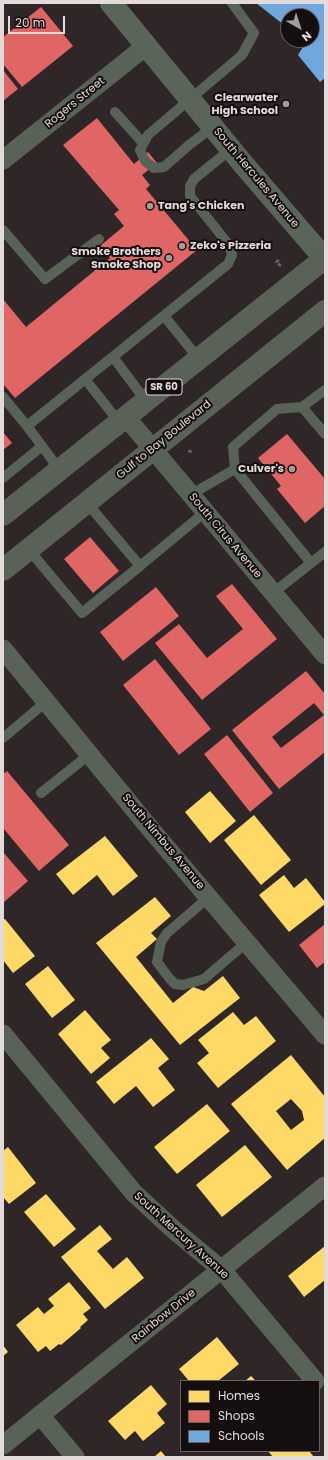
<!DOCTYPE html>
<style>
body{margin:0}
#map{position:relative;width:328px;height:1460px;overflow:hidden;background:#2e2627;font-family:Poppins,sans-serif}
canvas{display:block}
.frame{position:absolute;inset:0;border:4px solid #e3dada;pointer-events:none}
.legend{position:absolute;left:180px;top:1380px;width:140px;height:72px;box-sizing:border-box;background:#140e0f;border:1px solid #676060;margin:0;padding:5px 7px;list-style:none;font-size:12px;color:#e3dada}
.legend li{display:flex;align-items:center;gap:8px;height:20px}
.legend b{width:20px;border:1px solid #676060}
.north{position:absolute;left:280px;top:8px;width:40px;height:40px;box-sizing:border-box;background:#140e0f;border:1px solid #676060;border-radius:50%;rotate:141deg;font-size:11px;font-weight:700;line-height:16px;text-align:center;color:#e3dada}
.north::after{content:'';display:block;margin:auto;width:14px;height:18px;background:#a49b9b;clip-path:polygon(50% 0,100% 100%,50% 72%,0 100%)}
.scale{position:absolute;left:8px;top:16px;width:57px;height:18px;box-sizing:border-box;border:2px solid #e3dada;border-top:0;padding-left:5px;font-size:12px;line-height:14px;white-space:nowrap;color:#e3dada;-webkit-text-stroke:3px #140e0f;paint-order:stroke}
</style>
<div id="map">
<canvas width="328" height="1460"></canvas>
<div class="frame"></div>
<ul class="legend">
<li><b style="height:11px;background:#ffd966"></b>Homes</li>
<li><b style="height:11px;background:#e06666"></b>Shops</li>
<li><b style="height:11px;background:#6fa8dc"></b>Schools</li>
</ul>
<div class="north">N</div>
<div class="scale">20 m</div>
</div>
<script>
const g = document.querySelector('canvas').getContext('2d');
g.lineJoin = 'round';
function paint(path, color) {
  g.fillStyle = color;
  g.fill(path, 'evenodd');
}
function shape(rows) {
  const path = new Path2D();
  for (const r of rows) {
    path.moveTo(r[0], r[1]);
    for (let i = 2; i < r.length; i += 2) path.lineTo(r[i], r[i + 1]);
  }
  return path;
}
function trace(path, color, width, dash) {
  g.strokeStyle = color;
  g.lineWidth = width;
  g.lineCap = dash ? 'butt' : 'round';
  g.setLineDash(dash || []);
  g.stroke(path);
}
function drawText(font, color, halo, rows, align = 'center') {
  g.font = font + ' Poppins,sans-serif';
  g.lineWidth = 4;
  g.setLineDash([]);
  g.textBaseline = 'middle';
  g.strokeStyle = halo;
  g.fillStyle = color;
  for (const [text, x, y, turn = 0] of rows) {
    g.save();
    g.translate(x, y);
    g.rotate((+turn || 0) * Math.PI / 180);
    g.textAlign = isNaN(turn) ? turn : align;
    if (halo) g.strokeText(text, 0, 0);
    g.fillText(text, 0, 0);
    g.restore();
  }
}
paint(shape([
 [210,791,236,821,210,843,185,812],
 [254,815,291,860,261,885,224,840],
 [105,836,138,876,113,896,97,875,73,895,56,874],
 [284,875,294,888,306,878,325,902,325,904,289,932,259,895],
 [155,897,171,916,151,933,157,939,136,957,173,1003,193,987,204,991,223,976,240,998,180,1045,96,943],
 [5,919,35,956,13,973,3,960,3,920],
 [48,966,75,1000,52,1018,25,984],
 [85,1010,111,1040,101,1048,110,1058,91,1074,58,1034],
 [233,1012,244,1025,256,1016,276,1041,218,1088,197,1063,209,1053,198,1040],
 [151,1038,169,1059,158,1068,175,1090,153,1107,136,1086,114,1104,96,1082],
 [291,1055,325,1097,325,1138,287,1170,231,1104],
 [291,1099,302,1111,304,1120,291,1130,276,1111],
 [207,1104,230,1131,177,1174,154,1147],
 [245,1145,272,1177,222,1217,196,1185],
 [8,1147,36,1183,9,1204,3,1197,3,1151],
 [46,1194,76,1229,54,1247,24,1212],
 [100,1225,112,1239,97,1251,113,1269,127,1257,144,1278,105,1309,61,1257],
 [325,1246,325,1280,304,1297,288,1276],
 [69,1282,91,1308,83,1314,88,1320,80,1327,81,1328,61,1345,59,1344,50,1351,46,1346,38,1352,16,1325,38,1307,44,1314,54,1306,48,1299],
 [217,1337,239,1364,218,1381,189,1381,179,1369],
 [3,1345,8,1352,3,1356],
 [251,1376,256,1381,245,1381],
 [151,1385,167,1404,157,1413,165,1423,143,1441,135,1431,125,1440,108,1421],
 [161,1451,166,1457,154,1457],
 [268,1451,309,1451,314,1457,273,1457]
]), '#ffd966');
paint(shape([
 [41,7,73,46,22,87,3,64,3,37],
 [3,70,18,89,3,101],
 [97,118,134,164,148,152,157,163,142,175,150,185,146,189,197,250,15,398,3,384,3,299,26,327,110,258,100,246,124,226,114,214,119,210,63,145],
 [3,432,12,443,3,450],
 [287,434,325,479,325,506,305,523,277,489,281,486,258,458],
 [90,537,119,571,93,593,64,559],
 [232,584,277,639,202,700,155,643,179,624,207,658,243,629,216,596],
 [156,587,179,616,123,661,100,632],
 [155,659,211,729,179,755,123,685],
 [306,671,325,694,325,752,279,789,232,730],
 [314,703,324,715,281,748,272,737],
 [227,735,273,793,250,812,204,754],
 [7,771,69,845,39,871,3,828,3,774],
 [3,852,28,881,3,903],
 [325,924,325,962,317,968,299,945]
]), '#e06666');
paint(shape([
 [256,3,325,3,325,78,320,82,298,55,306,42,303,40,312,40,312,16,288,16,288,28]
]), '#6fa8dc');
trace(shape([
 [281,266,276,262,281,259],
 [188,451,193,452]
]), '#61655f', 2.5, [4, 2]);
trace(shape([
 [115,112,143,143],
 [213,127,189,145,164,167,154,168,145,161,140,150,148,135,242,55,254,33,232,3],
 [3,230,45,279,99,239],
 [164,316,199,359],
 [113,357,146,401],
 [85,379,119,422],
 [3,397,27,426],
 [302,407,325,434],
 [59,469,27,426,228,264,232,255,229,245,190,196,190,186,194,179,231,149],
 [3,478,42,446],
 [190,495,235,469],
 [87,503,140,566,205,512],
 [29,550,82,613,140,566],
 [311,563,235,469,233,447,277,409,302,407,325,390],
 [273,593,325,552],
 [3,738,47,701],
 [41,793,90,754],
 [209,897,167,933,161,942,157,962,170,979,175,984,183,985,204,979,247,942]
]), '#586257', 10);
trace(shape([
 [3,160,146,46],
 [126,417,325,655],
 [3,649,148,826,325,1035],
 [3,1034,134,1193,174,1230,222,1270,315,1381],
 [40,1415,75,1457],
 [3,1445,325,1186]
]), '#586257', 19);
trace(shape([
 [111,3,244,165,325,259]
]), '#5b6459', 22);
trace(shape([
 [3,515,325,258],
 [3,570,325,311]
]), '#5a6257', 22);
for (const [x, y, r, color] of [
 [286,104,4,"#a49b9b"],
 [150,206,4,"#a49b9b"],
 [182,246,4,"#a49b9b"],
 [169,258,4,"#a49b9b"],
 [292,469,4,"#a49b9b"]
]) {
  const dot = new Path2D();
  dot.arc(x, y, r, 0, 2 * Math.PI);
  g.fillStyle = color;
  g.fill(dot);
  trace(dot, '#140e0f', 1.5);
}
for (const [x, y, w] of [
 [164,387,36]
]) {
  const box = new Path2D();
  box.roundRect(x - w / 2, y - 8, w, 16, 3);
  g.fillStyle = '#140e0f';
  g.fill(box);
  trace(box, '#e3dada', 1);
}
drawText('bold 10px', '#e3dada', null, [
 ["SR 60",164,387]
]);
drawText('bold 11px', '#e3dada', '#140e0f', [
 ["Clearwater",278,98],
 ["High School",278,111],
 ["Tang's Chicken",158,206,"left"],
 ["Zeko's Pizzeria",190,246,"left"],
 ["Smoke Brothers",161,252],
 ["Smoke Shop",161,265],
 ["Culver's",284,469]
], 'right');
drawText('11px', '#e3dada', '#140e0f', [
 ["Rogers Street",75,103,-39],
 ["South Hercules Avenue",256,178,50],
 ["Gulf to Bay Boulevard",164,440,-39],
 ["South Cirus Avenue",225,536,50],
 ["South Nimbus Avenue",163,842,50],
 ["South Mercury Avenue",181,1236,42],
 ["Rainbow Drive",164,1316,-39]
]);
</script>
